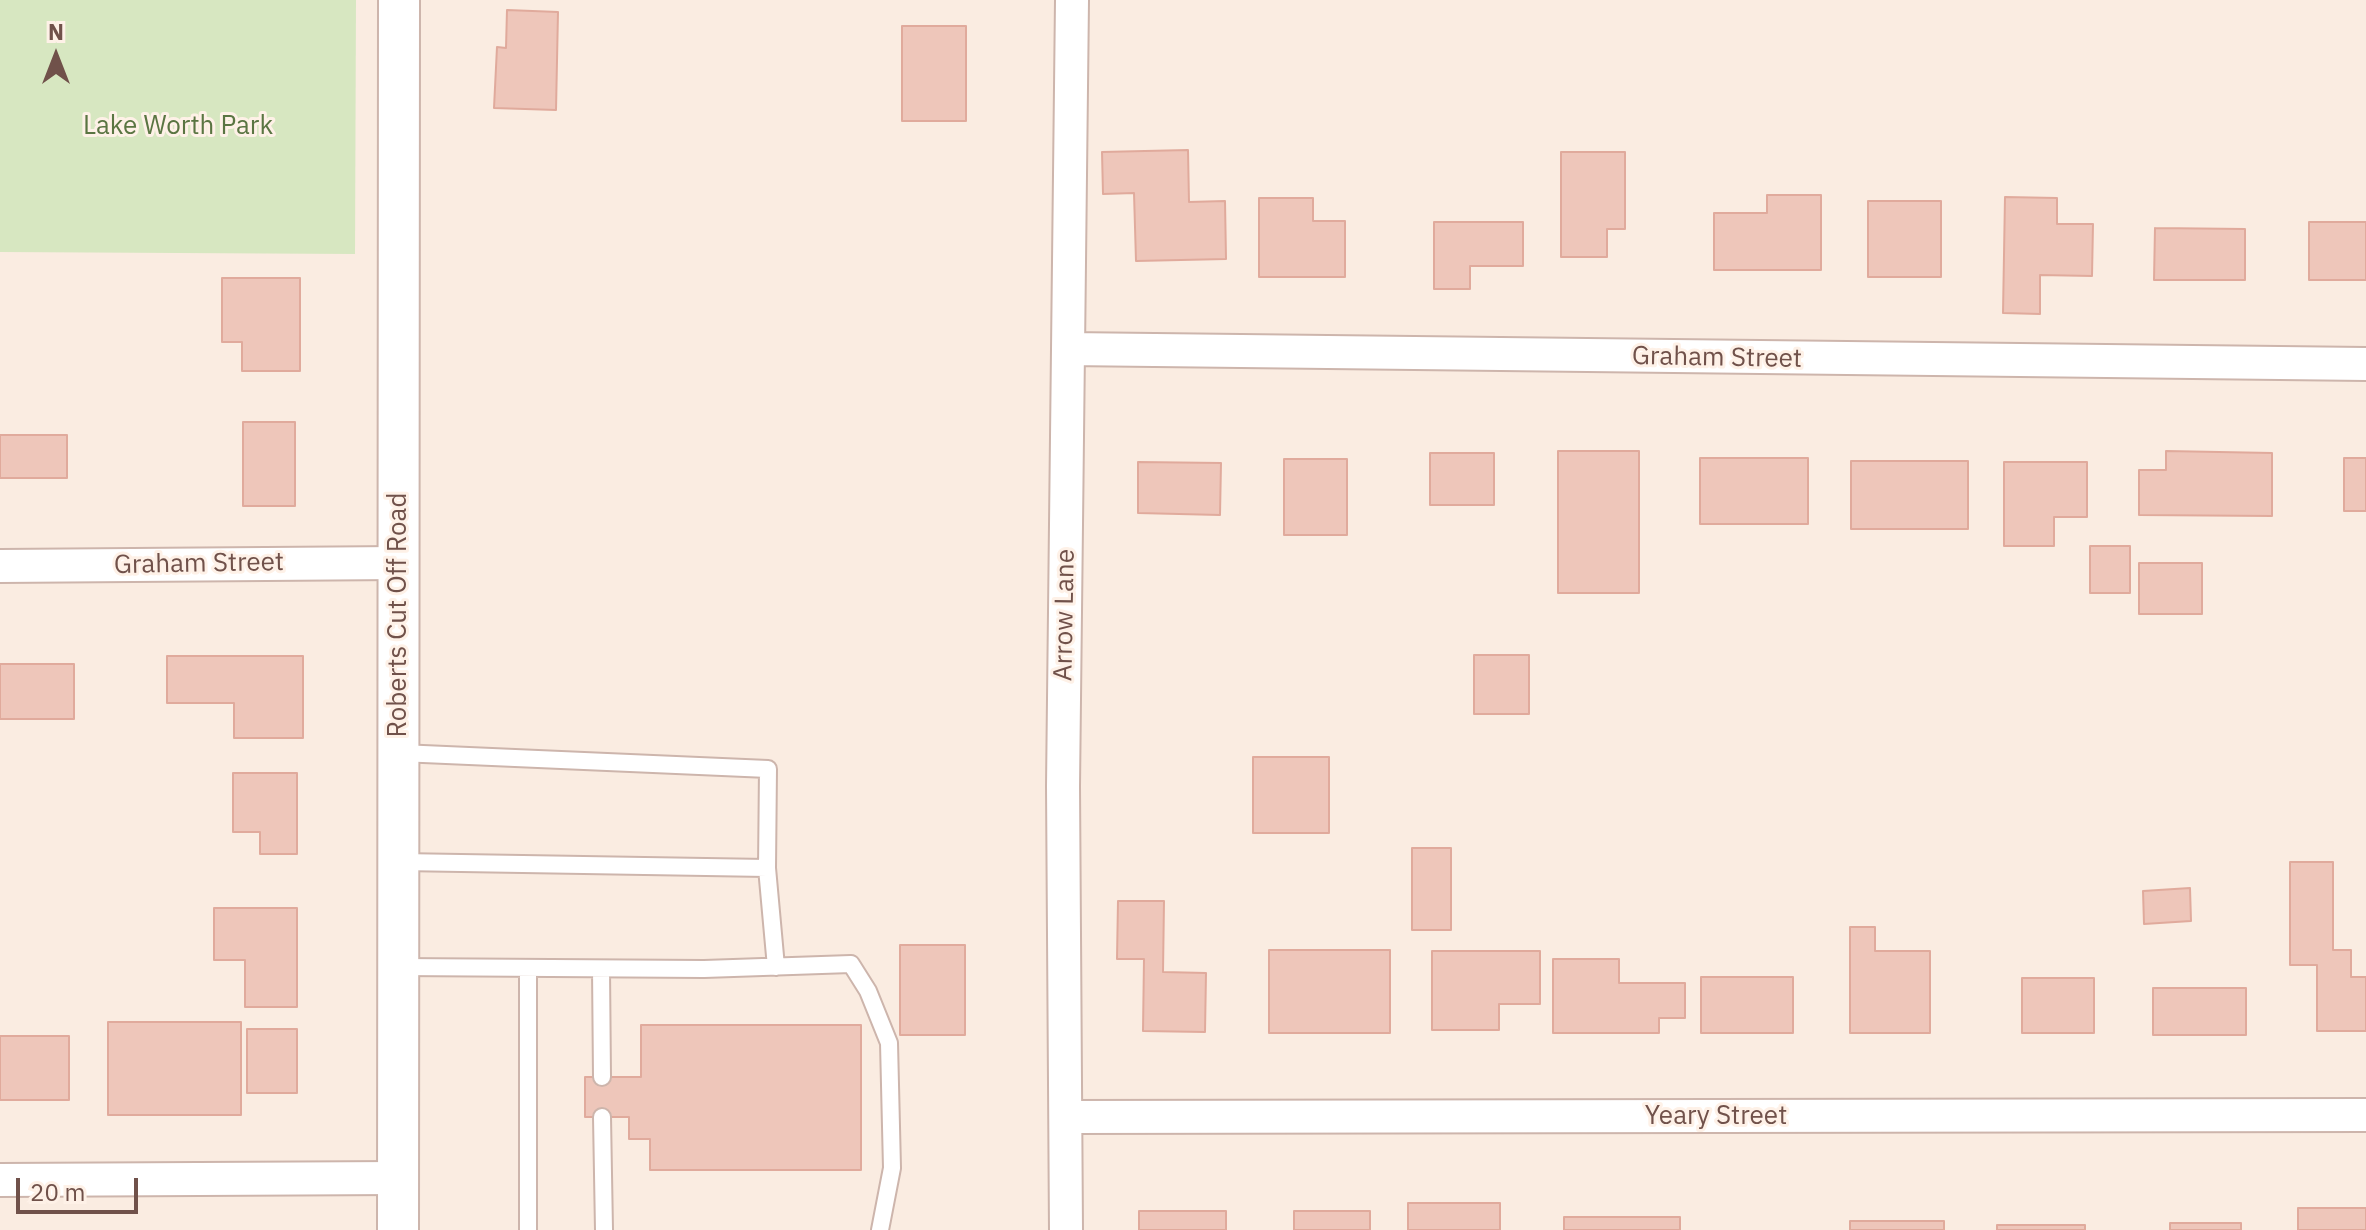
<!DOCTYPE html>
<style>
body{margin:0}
#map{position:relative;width:2366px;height:1230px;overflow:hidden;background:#faece1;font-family:"IBM Plex Sans",sans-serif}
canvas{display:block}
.north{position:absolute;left:16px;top:16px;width:80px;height:80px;-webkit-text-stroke:6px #fef1e7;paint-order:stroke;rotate:0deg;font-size:22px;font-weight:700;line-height:32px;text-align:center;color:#70514a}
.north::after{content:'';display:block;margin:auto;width:28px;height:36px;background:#70514a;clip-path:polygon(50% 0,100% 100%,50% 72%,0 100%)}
.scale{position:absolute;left:16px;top:1178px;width:122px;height:36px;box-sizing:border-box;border:4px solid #70514a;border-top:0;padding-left:10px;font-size:24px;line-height:28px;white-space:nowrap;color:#70514a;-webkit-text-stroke:6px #fef1e7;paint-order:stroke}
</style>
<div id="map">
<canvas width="2366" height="1230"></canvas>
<div class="north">N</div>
<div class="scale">20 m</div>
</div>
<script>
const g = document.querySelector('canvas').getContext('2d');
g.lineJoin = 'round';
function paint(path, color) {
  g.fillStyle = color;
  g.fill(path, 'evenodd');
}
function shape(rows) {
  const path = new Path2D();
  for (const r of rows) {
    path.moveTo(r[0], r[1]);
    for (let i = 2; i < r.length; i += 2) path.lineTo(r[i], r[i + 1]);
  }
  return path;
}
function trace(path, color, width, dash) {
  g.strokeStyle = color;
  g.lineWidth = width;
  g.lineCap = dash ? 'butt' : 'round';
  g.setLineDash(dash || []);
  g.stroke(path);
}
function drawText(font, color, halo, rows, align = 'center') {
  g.font = font + ' "IBM Plex Sans",sans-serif';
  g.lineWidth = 6;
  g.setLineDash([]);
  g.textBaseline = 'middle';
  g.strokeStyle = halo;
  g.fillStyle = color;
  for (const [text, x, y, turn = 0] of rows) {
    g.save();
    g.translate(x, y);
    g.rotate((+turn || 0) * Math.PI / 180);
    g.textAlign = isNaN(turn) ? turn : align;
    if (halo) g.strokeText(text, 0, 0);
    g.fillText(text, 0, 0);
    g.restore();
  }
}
paint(shape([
 [0,0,356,0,355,254,0,252]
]), '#d7e7c1');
const building = shape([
 [507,10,558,12,556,110,494,108,497,47,506,48,507,10],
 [902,26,966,26,966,121,902,121,902,26],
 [1188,150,1189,202,1225,201,1226,259,1136,261,1134,193,1103,194,1102,152,1188,150],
 [1561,152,1625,152,1625,229,1607,229,1607,257,1561,257,1561,152],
 [1767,195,1821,195,1821,270,1714,270,1714,213,1767,213,1767,195],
 [2005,197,2057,198,2057,224,2093,224,2092,276,2040,275,2040,314,2003,313,2005,197],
 [1259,198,1313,198,1313,221,1345,221,1345,277,1259,277,1259,198],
 [1868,201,1941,201,1941,277,1868,277,1868,201],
 [1434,222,1523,222,1523,266,1470,266,1470,289,1434,289,1434,222],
 [2309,222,2366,222,2366,280,2309,280,2309,222],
 [2155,228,2245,229,2245,280,2154,280,2155,228],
 [222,278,300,278,300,371,242,371,242,342,222,342,222,278],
 [243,422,295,422,295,506,243,506,243,422],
 [0,435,67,435,67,478,0,478,0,435],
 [1558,451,1639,451,1639,593,1558,593,1558,451],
 [2166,451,2272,453,2272,516,2139,515,2139,470,2166,470,2166,451],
 [1430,453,1494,453,1494,505,1430,505,1430,453],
 [1700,458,1808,458,1808,524,1700,524,1700,458],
 [2344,458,2366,458,2366,511,2344,511,2344,458],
 [1284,459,1347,459,1347,535,1284,535,1284,459],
 [1851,461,1968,461,1968,529,1851,529,1851,461],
 [1138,462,1221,463,1220,515,1138,513,1138,462],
 [2004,462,2087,462,2087,517,2054,517,2054,546,2004,546,2004,462],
 [2090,546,2130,546,2130,593,2090,593,2090,546],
 [2139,563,2202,563,2202,614,2139,614,2139,563],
 [1474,655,1529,655,1529,714,1474,714,1474,655],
 [167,656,303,656,303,738,234,738,234,703,167,703,167,656],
 [0,664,74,664,74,719,0,719,0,664],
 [1253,757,1329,757,1329,833,1253,833,1253,757],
 [233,773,297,773,297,854,260,854,260,832,233,832,233,773],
 [1412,848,1451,848,1451,930,1412,930,1412,848],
 [2290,862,2333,862,2333,950,2351,950,2351,977,2366,977,2366,1031,2317,1031,2317,965,2290,965,2290,862],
 [2190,888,2191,921,2144,924,2143,891,2190,888],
 [1118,901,1164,901,1163,972,1206,973,1205,1032,1143,1031,1144,959,1117,959,1118,901],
 [214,908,297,908,297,1007,245,1007,245,960,214,960,214,908],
 [1850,927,1875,927,1875,951,1930,951,1930,1033,1850,1033,1850,927],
 [900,945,965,945,965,1035,900,1035,900,945],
 [1269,950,1390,950,1390,1033,1269,1033,1269,950],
 [1432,951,1540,951,1540,1004,1499,1004,1499,1030,1432,1030,1432,951],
 [1553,959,1619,959,1619,983,1685,983,1685,1018,1659,1018,1659,1033,1553,1033,1553,959],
 [1701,977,1793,977,1793,1033,1701,1033,1701,977],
 [2022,978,2094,978,2094,1033,2022,1033,2022,978],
 [2153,988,2246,988,2246,1035,2153,1035,2153,988],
 [108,1022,241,1022,241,1115,108,1115,108,1022],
 [641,1025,861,1025,861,1170,650,1170,650,1139,629,1139,629,1117,585,1117,585,1077,641,1077,641,1025],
 [247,1029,297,1029,297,1093,247,1093,247,1029],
 [0,1036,69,1036,69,1100,0,1100,0,1036],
 [1408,1203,1500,1203,1500,1230,1408,1230,1408,1203],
 [2298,1208,2366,1208,2366,1230,2298,1230,2298,1208],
 [1139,1211,1226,1211,1226,1230,1139,1230,1139,1211],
 [1294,1211,1370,1211,1370,1230,1294,1230,1294,1211],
 [1564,1217,1680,1217,1680,1230,1564,1230,1564,1217],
 [1850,1221,1944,1221,1944,1230,1850,1230,1850,1221],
 [2170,1223,2241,1223,2241,1230,2170,1230,2170,1223],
 [1997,1225,2085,1225,2085,1230,1997,1230,1997,1225]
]);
paint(building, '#eec6ba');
trace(building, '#e0aa9c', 2);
const service = shape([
 [400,753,768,769,767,868],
 [400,862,767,868,776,967],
 [398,967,704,969,851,964,868,991,889,1043,892,1168,880,1230],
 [528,969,528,1230],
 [601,969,602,1077],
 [602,1117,604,1230]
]);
const minor = shape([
 [1068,349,2366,364],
 [0,566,399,563],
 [1066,1117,2366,1115],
 [0,1180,398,1178],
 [1066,1230,1063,786,1072,0]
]);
const tertiary = shape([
 [398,1230,399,0]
]);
trace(service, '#cdb5ac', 20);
trace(minor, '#cdb5ac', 36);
trace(tertiary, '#cdb5ac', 44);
trace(service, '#fff', 16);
trace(minor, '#fff', 32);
trace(tertiary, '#fff', 40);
drawText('26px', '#5a7542', '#fef1e7', [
 ["Lake Worth Park",178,126]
]);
drawText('26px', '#70514a', '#fef1e7', [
 ["Graham Street",1717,358,1],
 ["Graham Street",199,564,-1],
 ["Roberts Cut Off Road",398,615,-90],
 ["Arrow Lane",1065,615,-89],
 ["Yeary Street",1716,1116]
]);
</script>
